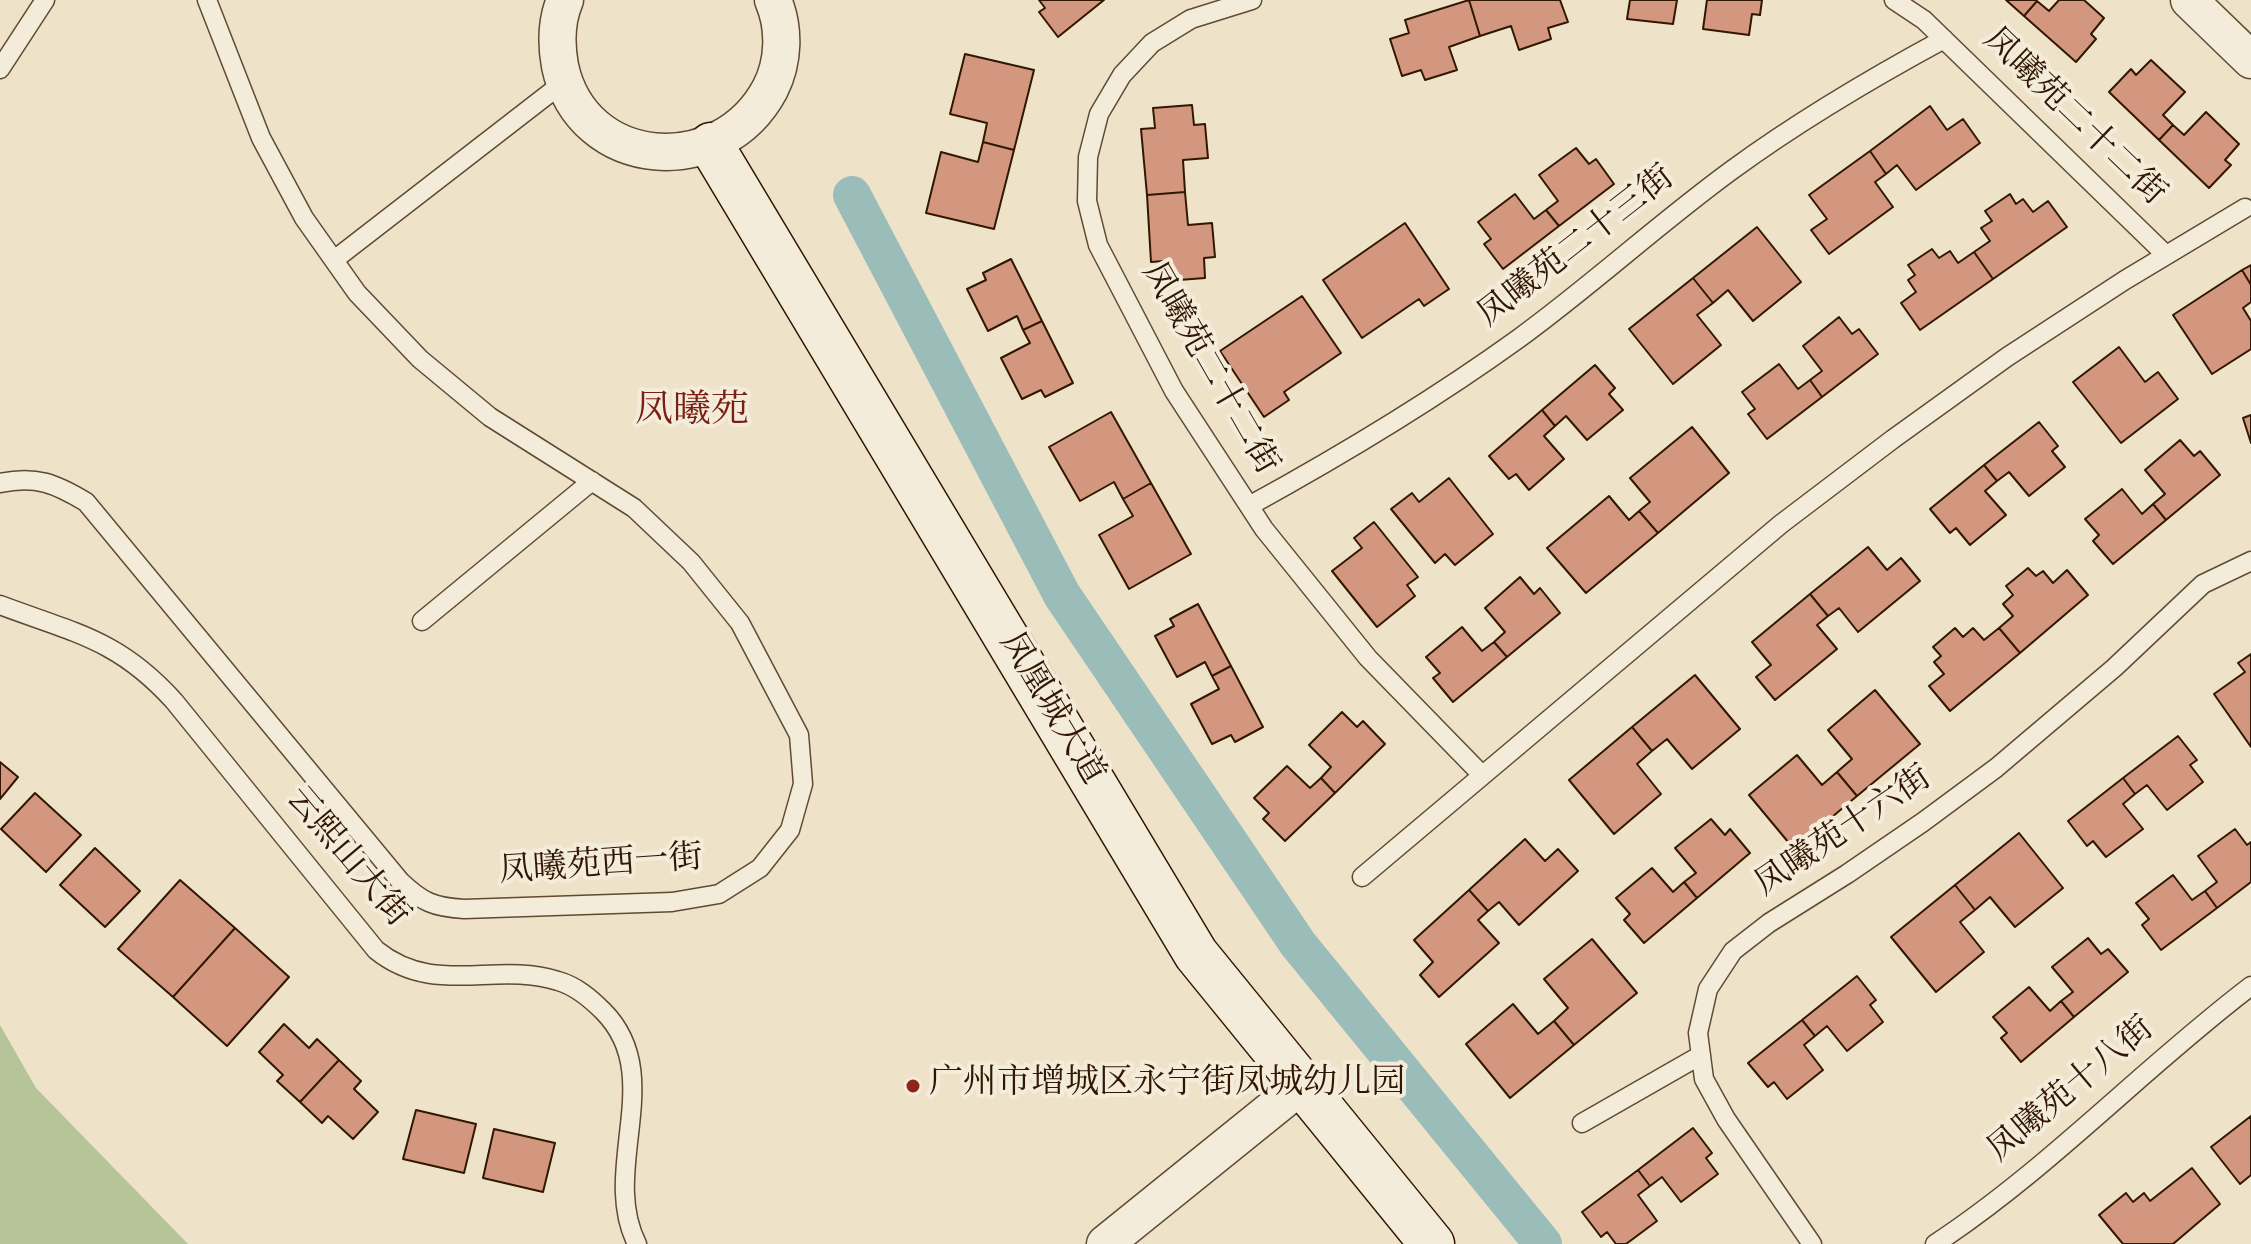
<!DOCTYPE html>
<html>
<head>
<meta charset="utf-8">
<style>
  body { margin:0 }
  canvas { display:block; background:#eee2c8 }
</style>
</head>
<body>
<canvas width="2251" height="1244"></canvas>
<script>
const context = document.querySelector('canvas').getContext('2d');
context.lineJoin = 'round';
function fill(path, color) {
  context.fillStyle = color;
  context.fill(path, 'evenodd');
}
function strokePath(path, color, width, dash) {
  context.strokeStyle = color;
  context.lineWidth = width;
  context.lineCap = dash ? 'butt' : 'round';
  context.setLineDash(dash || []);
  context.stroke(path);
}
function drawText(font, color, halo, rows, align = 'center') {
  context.font = font + ' "Sorts Mill Goudy","Noto Serif SC",serif';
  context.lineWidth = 8;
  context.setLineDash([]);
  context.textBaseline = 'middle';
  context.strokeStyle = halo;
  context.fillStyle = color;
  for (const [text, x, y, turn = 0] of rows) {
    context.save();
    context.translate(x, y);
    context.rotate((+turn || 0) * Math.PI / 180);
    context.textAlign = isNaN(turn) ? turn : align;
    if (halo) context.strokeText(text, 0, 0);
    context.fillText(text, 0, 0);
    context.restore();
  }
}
fill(new Path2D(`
  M0,1025l36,63 152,156h-188z`), '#b5c499');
strokePath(new Path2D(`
  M852,195l210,400 236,349 245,300`), '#9abdba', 38);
const building = new Path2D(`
  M1039,0h65l-46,37 -19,-25 6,-4z
  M1469,0h91l8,22 -20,6 3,11 -32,11 -8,-24 -31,10z
  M1469,0l11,36 -31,11 8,23 -32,10 -4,-10 -19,6 -12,-37 19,-6 -4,-13z
  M1630,0h47l-4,24 -46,-5z
  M1707,0h55l-2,15 -8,-1 -3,21 -46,-6z
  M2006,0h30l1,1 -13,15z
  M2059,0h25l20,18 -13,16 5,5 -20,23 -52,-46 13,-15 12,10z
  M965,54l69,16 -20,80 -31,-8 4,-19 -37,-9z
  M2151,60l34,32 -22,23 10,10 -14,15 -50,-48 22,-23 5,6z
  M1192,105l2,20 11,-1 3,34 -25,2 2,32 -38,3 -6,-66 14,-1 -2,-20z
  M1930,106l17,24 16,-11 17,24 -64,47 -19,-25 -11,9 -16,-23z
  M2206,112l33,32 -14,16 6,5 -22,23 -50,-48 14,-15 11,10z
  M983,142l31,8 -20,79 -68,-16 15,-61 37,10z
  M1576,148l13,16 7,-5 18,25 -55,42 -13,-16 12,-9 -19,-26z
  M1870,151l16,23 -11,8 18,25 -64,47 -18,-24 16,-11 -18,-24z
  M1185,192l3,33 24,-2 3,34 -11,1 1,20 -39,3 -2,-20 -13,1 -4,-67z
  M1515,194l19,25 12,-9 13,16 -56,43 -19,-25 7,-5 -13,-17z
  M2010,194l6,10 7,-5 10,13 15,-11 19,26 -74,52 -19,-27 16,-11 -9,-13 11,-7 -7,-10z
  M1405,223l44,66 -25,17 -5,-7 -57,39 -39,-58z
  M1757,227l44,55 -48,39 -25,-31 -15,13 -20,-25z
  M1932,249l7,9 11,-7 8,12 16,-11 19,27 -73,51 -19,-27 15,-11 -8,-12 7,-5 -7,-10z
  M1011,259l31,62 -19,9 -6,-14 -29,15 -21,-42 19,-9 -3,-7z
  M2251,265v20l-9,-15z
  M2242,270l9,15v17l-8,6 8,13v28l-39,25 -39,-59z
  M1693,278l20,25 -16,12 24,30 -48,39 -44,-55z
  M1302,296l39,57 -57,39 5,8 -25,17 -44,-66z
  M1839,317l13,17 7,-5 19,25 -56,43 -12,-17 12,-9 -19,-25z
  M1042,321l31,62 -28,14 -4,-7 -19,9 -21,-41 29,-15 -7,-13z
  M2119,347l26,35 13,-10 20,27 -57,44 -48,-61z
  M1779,364l19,25 12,-9 12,17 -55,42 -19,-25 7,-5 -13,-17z
  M1595,365l20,23 -6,6 14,16 -36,30 -21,-24 -11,10 -13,-16z
  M1542,410l13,16 -11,10 20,23 -35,31 -13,-16 -7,5 -20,-23z
  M1111,412l40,71 -28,16 -9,-17 -34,19 -31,-54z
  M2251,415v28l-8,-25z
  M2039,422l19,24 -6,5 13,16 -36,29 -20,-24 -12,9 -13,-16z
  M1692,427l37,46 -71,60 -19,-22 11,-9 -20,-24z
  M2180,440l14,16 6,-5 20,24 -54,45 -13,-16 12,-10 -20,-24z
  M1984,465l13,16 -12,10 21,24 -36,30 -14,-17 -6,5 -20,-24z
  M1449,478l44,56 -38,31 -10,-11 -10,9 -44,-54 21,-16 7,9z
  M1151,483l40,71 -62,35 -30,-54 34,-19 -10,-17z
  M2122,489l20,25 11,-10 13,16 -53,44 -20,-23 6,-6 -14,-16z
  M1609,496l20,24 10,-9 19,22 -72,60 -39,-45z
  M1374,522l44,55 -11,8 8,11 -38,31 -45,-56 30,-23 -8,-10z
  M1868,547l19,23 14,-12 19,23 -62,51 -19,-24 -11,8 -18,-22z
  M2028,568l8,8 7,-5 10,12 14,-13 21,25 -68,58 -21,-25 14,-12 -10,-12 10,-9 -7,-9z
  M1520,577l14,17 6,-6 20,25 -53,44 -13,-15 11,-10 -20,-24z
  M1810,594l18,22 -11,9 20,24 -62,51 -19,-23 15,-12 -19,-23z
  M1198,604l33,62 -19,10 -7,-14 -28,15 -22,-41 19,-10 -4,-7z
  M1462,627l20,24 12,-9 13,15 -54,45 -20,-24 7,-5 -14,-16z
  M1955,628l8,9 10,-9 11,12 15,-12 21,25 -70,58 -21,-25 15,-12 -10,-12 7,-6 -8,-9z
  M2251,654v93l-37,-53 31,-22 -7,-9z
  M1231,666l32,61 -28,15 -4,-7 -19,9 -21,-40 28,-15 -7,-13z
  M1695,675l45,54 -48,40 -25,-30 -15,12 -20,-24z
  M1875,690l45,54 -63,52 -20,-24 15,-13 -24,-29z
  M1342,712l15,15 6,-6 22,23 -50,49 -14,-15 10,-11 -22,-22z
  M1632,727l20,24 -15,13 24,30 -47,40 -45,-54z
  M2178,736l19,24 -7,5 13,17 -36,28 -20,-25 -12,9 -12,-16z
  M1797,755l25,30 15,-13 20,24 -63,53 -45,-54z
  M0,762l18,15 -18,22z
  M1287,766l23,22 11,-10 14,15 -50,48 -22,-22 6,-6 -15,-15z
  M2123,778l12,16 -12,10 20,25 -37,28 -13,-16 -6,5 -19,-25z
  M35,793l46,42 -35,37 -45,-43z
  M1711,819l14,16 5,-6 20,24 -53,45 -13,-16 12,-9 -21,-25z
  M2235,829l12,16 4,-3v40l-34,26 -12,-17 12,-9 -19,-26z
  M2019,833l44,55 -48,39 -25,-30 -15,13 -20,-25z
  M1525,839l20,22 13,-12 20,22 -59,54 -20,-23 -11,9 -19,-21z
  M95,848l45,43 -35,36 -45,-42z
  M1652,868l21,24 11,-10 13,16 -53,45 -20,-23 6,-6 -14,-16z
  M2173,875l19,25 13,-9 12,17 -56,42 -19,-25 7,-6 -13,-16z
  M180,880l55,48 -62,69 -55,-48z
  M1955,885l20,25 -15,12 24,30 -48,40 -45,-55z
  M1469,890l19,21 -10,9 21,23 -60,54 -19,-22 13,-13 -19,-22z
  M235,928l54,49 -62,69 -54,-49z
  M2088,938l13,16 7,-5 20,23 -54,45 -13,-16 12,-9 -21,-25z
  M1592,939l45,54 -63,52 -20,-24 14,-13 -24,-29z
  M1857,976l19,24 -6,5 13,17 -36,29 -20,-25 -12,10 -13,-16z
  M2029,987l21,24 11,-10 13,16 -53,45 -20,-24 6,-5 -14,-16z
  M1513,1004l25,30 16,-13 20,24 -64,53 -44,-54z
  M1802,1020l13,16 -11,9 19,25 -36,29 -13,-17 -6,5 -20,-24z
  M284,1024l25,24 8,-9 22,21 -39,42 -23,-21 6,-6 -24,-23z
  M339,1060l22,21 -7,8 24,23 -25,27 -25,-23 -6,7 -22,-21z
  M416,1110l60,14 -12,49 -61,-14z
  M2251,1116v59l-11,9 -29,-37z
  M1693,1128l19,25 -6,5 12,16 -37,28 -19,-25 -12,9 -12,-16z
  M494,1129l61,14 -12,49 -60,-14z
  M2192,1168l28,36 -47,40h-50l-24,-29 27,-22 7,9 11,-9 6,8z
  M1638,1170l12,16 -12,9 19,26 -31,23h-10l-9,-12 -6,5 -19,-25z`);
fill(building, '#d2977e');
strokePath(building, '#321700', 2);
const service = new Path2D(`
  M1252,0l-61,19 -39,24 -30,32 -23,39 -11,43 -1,44 11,44 76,146 90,138 104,129 114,117
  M1894,0l30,20 242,235
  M0,69l45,-69
  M334,260l230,-178
  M0,483c36,-8 56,1 86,19l314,379c22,21 33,26 64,28l208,-7 47,-8 41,-26 30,-38 13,-46 -4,-49 -59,-112 -49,-61 -57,-54 -144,-91 -70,-58 -63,-66 -53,-75 -43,-80 -54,-138
  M1249,506c93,-51 183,-105 269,-167 73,-53 140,-115 214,-169 67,-49 138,-91 212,-131
  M0,605c74,28 118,34 174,96l202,249c58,47 118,11 182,31 18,5 32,17 45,30 65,65 -4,158 34,233
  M422,621l170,-140
  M1362,877l419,-353 112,-85 114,-82 118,-77 120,-72
  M1582,1123l119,-68
  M1812,1244l-86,-125 -22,-40 -6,-46 10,-44 25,-38 36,-28 78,-49 76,-52 73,-54 118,-100 89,-84 48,-23
  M1935,1244c114,-75 208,-176 316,-258`);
const minor = new Path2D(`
  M565,0c-9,21 -9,44 -5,66 22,105 161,115 210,23 14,-27 15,-61 3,-89
  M2189,0l62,60
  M1105,1244l197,-159`);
const secondary = new Path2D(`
  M711,145l485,809 236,290`);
strokePath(service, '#614a32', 21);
strokePath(minor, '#614a32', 39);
strokePath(secondary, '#321700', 47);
strokePath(service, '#f4ecdb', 18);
strokePath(minor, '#f4ecdb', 36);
strokePath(secondary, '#f4ecdb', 44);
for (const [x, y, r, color] of [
  [913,1086,8,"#8f2418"]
]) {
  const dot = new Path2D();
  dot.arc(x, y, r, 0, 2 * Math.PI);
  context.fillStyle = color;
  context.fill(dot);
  strokePath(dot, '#f4ecdb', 3);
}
drawText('34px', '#321700', '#f4ecdb', [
  ["凤曦苑二十二街",2072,119,44],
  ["凤曦苑二十三街",1578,249,-38],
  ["凤曦苑二十二街",1207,370,60],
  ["凤凰城大道",1049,710,59],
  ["凤曦苑十六街",1845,834,-34],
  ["云熙山大街",345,859,50],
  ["凤曦苑西一街",601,868,-4],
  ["凤曦苑十八街",2073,1092,-40]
]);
drawText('34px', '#321700', '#f4ecdb', [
  ["广州市增城区永宁街凤城幼儿园",929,1086]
], 'left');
drawText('38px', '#7a1f14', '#f4ecdb', [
  ["凤曦苑",692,415]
]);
</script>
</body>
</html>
